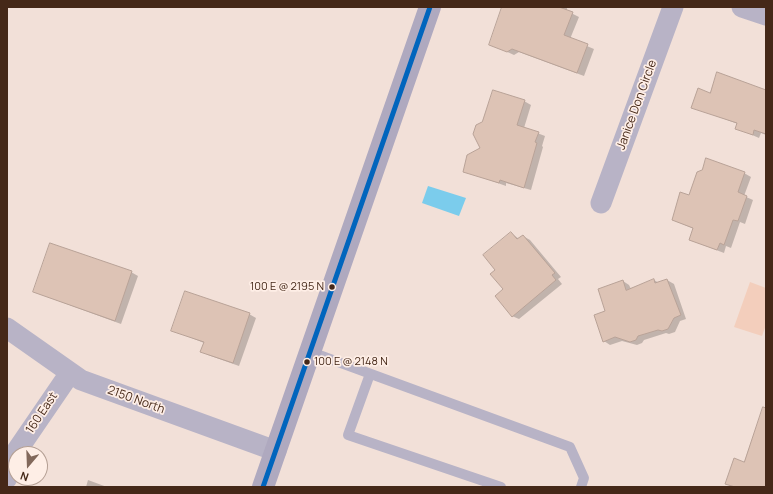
<!DOCTYPE html>
<html>
<head>
<meta charset="utf-8">
<style>
  body { margin:0 }
  #map { position:relative; width:773px; height:494px; overflow:hidden; background:#f2e0d8; font-family:Manrope,sans-serif }
  canvas { display:block }
  .frame { position:absolute; inset:0; border:8px solid #452818; pointer-events:none }
  .north { position:absolute; left:8px; top:446px; width:40px; height:40px; box-sizing:border-box; background:#feeee6; border:1px solid #b49f94; border-radius:50%; rotate:199deg; font-size:11px; font-weight:700; line-height:16px; text-align:center; color:#452818 }
  .north::after { content:''; display:block; margin:auto; width:14px; height:18px; background:#82685b; clip-path:polygon(50% 0,100% 100%,50% 72%,0 100%) }
</style>
</head>
<body>
<div id="map">
<canvas width="773" height="494"></canvas>
<div class="frame"></div>
<div class="north">N</div>
</div>
<script>
const context = document.querySelector('canvas').getContext('2d');
context.lineJoin = 'round';
function fill(path, color) {
  context.fillStyle = color;
  context.fill(path, 'evenodd');
}
function strokePath(path, color, width, dash) {
  context.strokeStyle = color;
  context.lineWidth = width;
  context.lineCap = dash ? 'butt' : 'round';
  context.setLineDash(dash || []);
  context.stroke(path);
}
function drawText(font, color, halo, rows, align = 'center') {
  context.font = font + ' Manrope,sans-serif';
  context.lineWidth = 3.5;
  context.setLineDash([]);
  context.textBaseline = 'middle';
  context.strokeStyle = halo;
  context.fillStyle = color;
  for (const [text, x, y, turn = 0] of rows) {
    context.save();
    context.translate(x, y);
    context.rotate((+turn || 0) * Math.PI / 180);
    context.textAlign = isNaN(turn) ? turn : align;
    if (halo) context.strokeText(text, 0, 0);
    context.fillText(text, 0, 0);
    context.restore();
  }
}
fill(new Path2D(`
  M750,282l16,6v37l-4,11 -28,-9z`), '#f3cebc');
fill(new Path2D(`
  M428,186l38,12 -7,18 -37,-13z`), '#7bccec');
fill(new Path2D(`
  M503,7h64v4l12,6 -9,22 24,10 -10,27 -65,-24 -5,3 -24,-11z
  M766,91v44l-5,-2 -2,5 -23,-10 2,-4 -46,-17 19,-13z
  M524,101l7,4 -7,23 21,8 -3,10 1,1 -12,43 -25,-7v3l-42,-15 17,-22z
  M744,173l7,4 -7,19 9,4 -8,24 -5,-2 -9,26 -5,-2 -2,7 -34,-13 4,-11 -21,-9 17,-24z
  M511,233l8,6 4,-3 7,4 31,37 -3,2 4,5 -43,35 -7,-3 -16,-46z
  M131,272l7,4 -17,48 -87,-32z
  M654,280l5,3 8,-3 7,4 12,35 -6,2 -5,11 -6,2 -3,-1 -22,7 -2,3 -5,2 -15,-4 -12,4 -6,-4 3,-29 16,-31 6,4 2,4z
  M249,314l7,4 -17,48 -31,-11 -7,-4 3,-8 -32,-13z
  M88,480l19,7h-21z`), '#0003');
const building = new Path2D(`
  M502,7h57l14,5 -9,23 24,9 -11,29 -65,-24 -5,3 -18,-7z
  M717,72l49,18v44l-12,-4 -1,5 -18,-6 2,-6 -46,-15 7,-20 12,5z
  M493,90l32,10 -8,25 22,7 -4,10 2,1 -13,45 -24,-8 -1,3 -36,-11 4,-17 13,-7 -7,-14 3,-9 6,-3z
  M706,158l39,14 -7,20 9,4 -9,25 -5,-1 -9,25 -4,-2 -3,7 -28,-10 4,-12 -21,-8 8,-28 9,3 8,-23 5,-2z
  M511,232l6,7 6,-4 32,38 -3,2 4,5 -44,37 -17,-21 8,-7 -13,-15 5,-4 -12,-15z
  M50,243l82,28 -17,50 -82,-29z
  M654,279l1,4 12,-4 14,36 -7,3 -6,11 -6,2 -4,-1 -20,6 -2,4 -6,2 -15,-5 -12,5 -9,-27 11,-4 -7,-22 25,-9 3,10z
  M185,291l65,22 -17,50 -33,-11 4,-10 -33,-11z
  M763,407l3,1v79h-31l-10,-3 9,-26 10,4z`);
fill(building, '#ddc3b5');
strokePath(building, '#b8a297', 1);
strokePath(new Path2D(`
  M311,352l259,95 14,31 -3,9
  M370,374l-22,61 153,52`), '#b8b3c6', 10);
strokePath(new Path2D(`
  M742,7l24,8
  M601,203l72,-196
  M7,328l74,52 195,71
  M7,478l9,-26 54,-79`), '#b8b3c6', 21);
strokePath(new Path2D(`
  M263,487l167,-480`), '#afa9bf', 22);
strokePath(new Path2D(`
  M263,487l167,-480`), '#0065bd', 5);
for (const [x, y, r, color] of [
  [332,287,3.5,"#452818"],
  [307,362,3.5,"#452818"]
]) {
  const dot = new Path2D();
  dot.arc(x, y, r, 0, 2 * Math.PI);
  context.fillStyle = color;
  context.fill(dot);
  strokePath(dot, '#feeee6', 1.5);
}
drawText('11px', '#452818', '#feeee6', [
  ["100 E @ 2195 N",324,287],
  ["100 E @ 2148 N",314,362,"left"]
], 'right');
drawText('12px', '#452818', '#feeee6', [
  ["Janice Don Circle",637,105,-70],
  ["2150 North",136,400,20],
  ["160 East",42,413,-56]
]);
</script>
</body>
</html>
